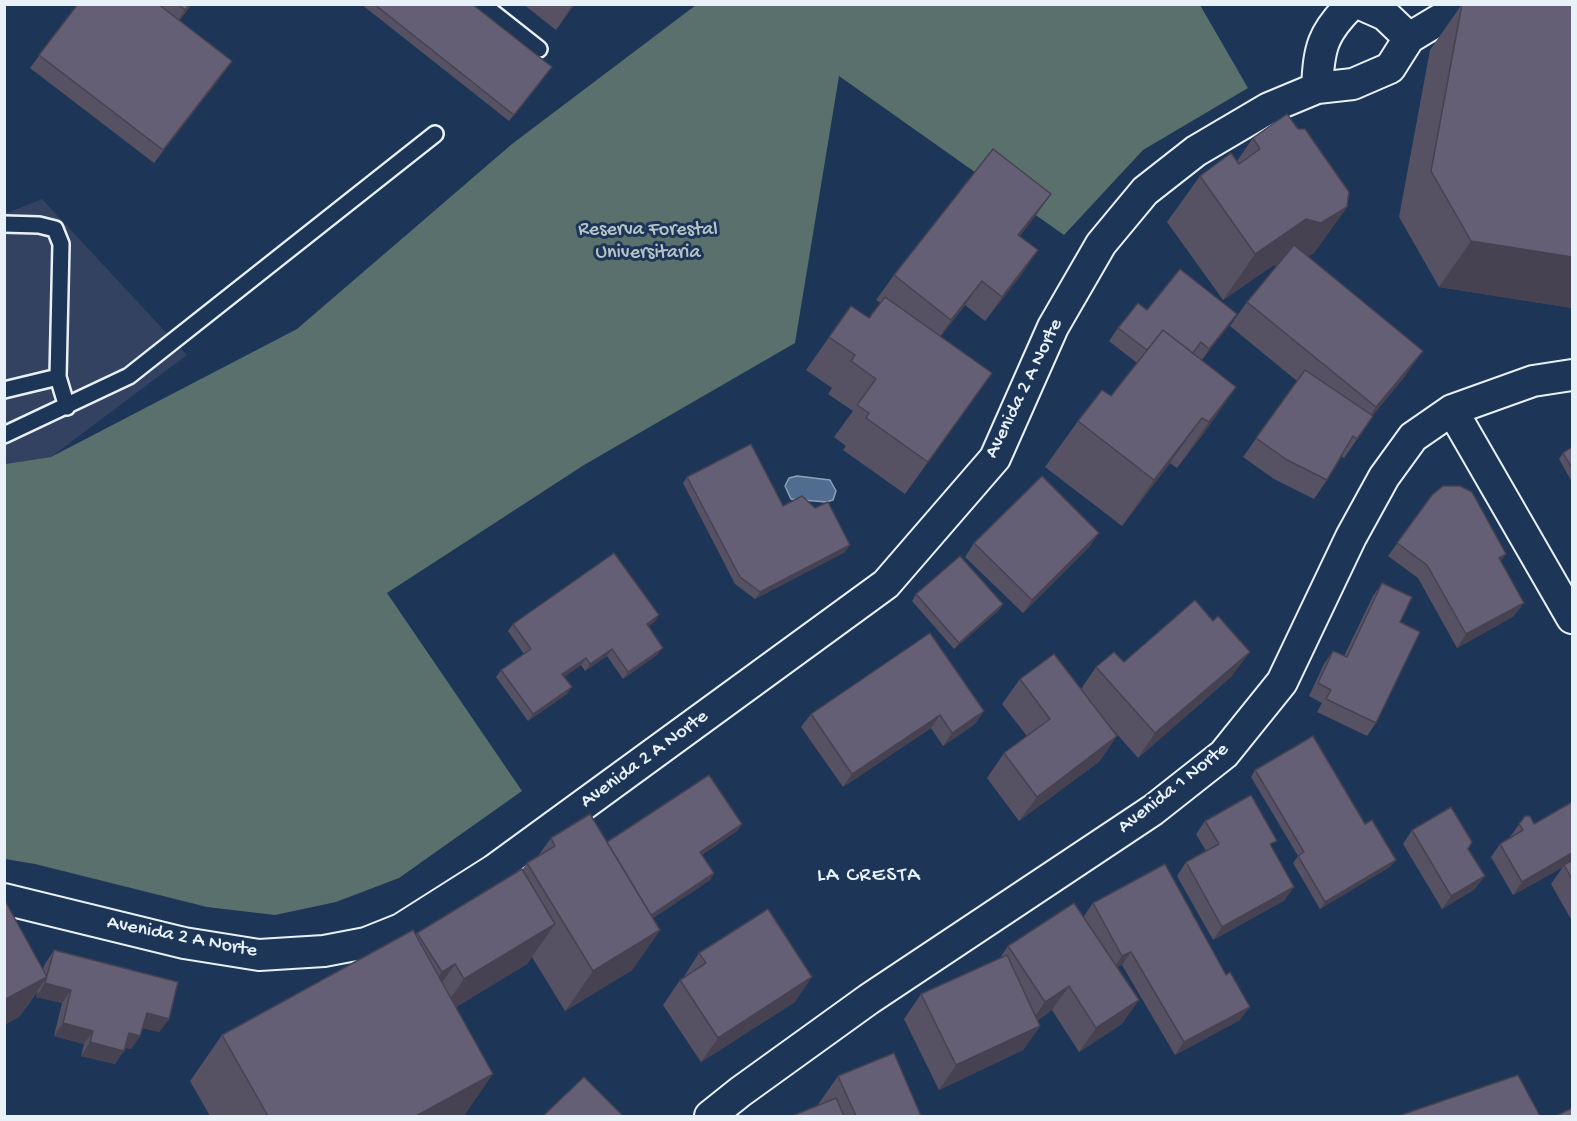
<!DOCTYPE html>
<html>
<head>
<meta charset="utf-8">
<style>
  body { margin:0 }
  #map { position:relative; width:1577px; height:1121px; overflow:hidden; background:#1d3557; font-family:"Gochi Hand",sans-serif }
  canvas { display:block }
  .frame { position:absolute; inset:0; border:6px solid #e8f1f8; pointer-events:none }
</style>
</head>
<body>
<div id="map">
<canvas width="1577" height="1121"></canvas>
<div class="frame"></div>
</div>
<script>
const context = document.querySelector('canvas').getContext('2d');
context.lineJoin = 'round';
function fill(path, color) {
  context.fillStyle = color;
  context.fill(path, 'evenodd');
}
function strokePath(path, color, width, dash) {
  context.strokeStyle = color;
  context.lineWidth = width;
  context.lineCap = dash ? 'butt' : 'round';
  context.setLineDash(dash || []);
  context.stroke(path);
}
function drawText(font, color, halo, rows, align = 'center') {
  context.font = font + ' "Gochi Hand",sans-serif';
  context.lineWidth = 6;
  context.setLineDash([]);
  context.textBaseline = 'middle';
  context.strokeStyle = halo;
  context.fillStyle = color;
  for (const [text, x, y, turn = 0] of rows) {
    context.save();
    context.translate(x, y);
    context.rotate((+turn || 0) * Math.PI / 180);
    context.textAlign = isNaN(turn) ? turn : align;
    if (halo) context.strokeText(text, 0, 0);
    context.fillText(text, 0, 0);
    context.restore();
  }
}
fill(new Path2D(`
  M4,198l3,15 35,-14 145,156 -136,102 -46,7z`), '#324260');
fill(new Path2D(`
  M696,5h504l48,83 -105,62 -79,85 -225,-159 -44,267 -211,122 -197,128 135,198 -123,87 -63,24 -61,13 -68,-8 -172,-43 -30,-5v-395l46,-7 246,-128 215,-185z`), '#59706d');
const water = new Path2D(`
  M797,476l33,4 6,11 -3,9 -7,2 -35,-3 -6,-13 4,-8z`);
fill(water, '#506d8f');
strokePath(water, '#8da2b9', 1.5);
const service = new Path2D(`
  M482,4l57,45
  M4,224l35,1 16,4 6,15 -3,133 9,30
  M4,390l54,-13
  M4,435l125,-59 306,-242`);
const minor = new Path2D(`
  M1360,4l25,11 24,23
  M1317,88c2,-40 5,-55 35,-84
  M1452,410l120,208
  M4,899l180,44 75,12 65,-4 42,-8 35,-14 93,-59 392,-286 109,-126 58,-131 48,-83 44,-53 51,-40 73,-43 48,-20 36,-4 37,-16 19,-30 30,-18 53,-2 80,22
  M710,1116l30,-24 129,-93 284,-189 71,-56 58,-72 69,-145 33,-60 29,-40 39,-27 81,-29 39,-6`);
strokePath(service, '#e8f1f8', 20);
strokePath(minor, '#e8f1f8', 34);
strokePath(service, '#1d3557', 15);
strokePath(minor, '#1d3557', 30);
fill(new Path2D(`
  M78,4h114l-13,17 44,53 -69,89 -124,-95z
  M361,4h111l80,63 -43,54z
  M523,4h52l-19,26z
  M1462,4h110v304l-133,-21 -40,-70 31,-167z
  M1253,138l94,69 -33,46 -6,3 98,119 -34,41h1l-29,42 -3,-2 -14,24 -13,19 -40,-20 -31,-22 54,-76 -67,-55 17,-24 30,-36 -3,-1 -51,35 -56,-78 33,-46 37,-15z
  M1051,194l-31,42 18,14 -17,25 -36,46 -20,-16 -25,32 52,36 -87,121 -62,-44 3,-4 -12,-9 19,-26 -25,-17 4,-6 -26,-18 45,-64 18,12 12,-15 -5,-3 18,-25z
  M1147,310l90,4 -35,46 34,27 -32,46 -27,35 -7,-5 -48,63 -77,-59 33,-46 33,-25 26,-33 -28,-22 9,-13z
  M1572,447v35l-13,-23 4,-6z
  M687,477l96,29 62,46 -90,47 -20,-15 -52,-101z
  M1432,495l69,66 13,55 -57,32 -39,-70 -30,-22z
  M974,543l116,3 -67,67 -58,-56z
  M1382,583l18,39 -24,101 -9,13 -50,-24 5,-9 -13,-7 15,-32 9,-13 11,5 29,-60z
  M916,594l87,10 -5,7 -44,38 -42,-48z
  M659,615l-5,7 -6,4 10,28 -35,25 -16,-23 -22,15 -4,-6 -17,12 3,17 -39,27 -32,-44 5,-7 23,-16 -16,-23 5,-7z
  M1124,662l108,14 -94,82 -36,-41 -2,44 -81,60 -32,-43 17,-25 23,-17 -25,-32 18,-25 61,10 15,-22z
  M984,711l-9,13 -32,22 -12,-18 -88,59 -42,-60 10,-13z
  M1255,770l110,54 26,42 -71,43 -27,-46 5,-7 -47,-79z
  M1572,800v121l-21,-37 12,-17 -50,28 -22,-38 9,-13 10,-6v-1l15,-21 9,8 37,-21v-1z
  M1205,821l67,27 13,52 -72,40 -36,-64 9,-14 20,-11 -10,-17z
  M742,824l-5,7 -35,24 12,18 -4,7 -57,38 7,12 -28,40 -67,41 -33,-54 -5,7 -71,43 8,109h-254l-20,-35 32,-46 194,-101 1,-1 105,-63 5,-7 11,-7 13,-18 56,4z
  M1412,830l56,19 7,40 -33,20 -39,-65z
  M4,899l39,70 2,-5 9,-14 115,69 -10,13 -16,-4 -3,8 -9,13 -6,-1 -10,16 -34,-8 3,-12 -30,-8 8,-33 -26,-6 2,-6 -19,26 -15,8z
  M1093,903l147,117 -65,35 -53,-90 -5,2 5,57 -43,28 -27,-42 -14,10 2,6 -17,24 -84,40 -35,-71 17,-25 79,-36 8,-12 76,-30z
  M699,953l96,49 -94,60 -38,-57 17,-25 3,-2z
  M838,1076l83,40h-129l25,-10z`), '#565264');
fill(new Path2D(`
  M190,4h2l-20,25 13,-19z
  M573,4h2l-19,26z
  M232,61l-9,13 -69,89 9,-13z
  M1051,194l-17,24 -33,41 17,-24z
  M1347,207l-33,46 -26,16 -14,-4 -51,35 32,-46 51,-35z
  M1471,241l101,16v51l-133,-21z
  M1038,250l-17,25 -36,46 17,-24z
  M982,281l-17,24 -31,40 17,-25z
  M1237,314l-9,13 -28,35 9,-13z
  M1423,351l-17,24 -47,57 17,-25z
  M1236,387l-32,46 -27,35 32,-46z
  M1202,418l-32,45 -48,63 32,-46z
  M1099,533l-9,13 -67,67 9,-13z
  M850,545l-5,7 -90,47 5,-7z
  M1506,554l-9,13 2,-9z
  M1524,603l-10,13 -57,32 9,-14z
  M1003,604l-5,7 -44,38 5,-6z
  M659,615l-5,7 -12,9 5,-7z
  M663,648l-5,6 -35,25 5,-7z
  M612,649l-5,7 -22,15 5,-7z
  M1250,652l-18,24 -94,82 17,-25z
  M586,658l-5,7 -23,16 4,-7z
  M572,687l-5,7 -39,27 5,-7z
  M984,711l-9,13 -32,22 9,-13z
  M940,715l-9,13 -88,59 9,-13z
  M1117,736l-17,25 -81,60 18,-24z
  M742,824l-5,7 -41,28 4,-7z
  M1572,853v8l-8,4 -1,2 -50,28 9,-13z
  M1396,860l-5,6 -71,43 5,-7z
  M714,873l-4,7 -68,45 5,-7z
  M1485,876l-10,13 -33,20 9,-13z
  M1294,887l-9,13 -72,40 9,-13z
  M555,924l-28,40 -91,55 28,-40z
  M660,930l-28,40 -67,41 28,-40z
  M1131,952l-9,13 -9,4 9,-13z
  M455,964l-28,41 -13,7 28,-40z
  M47,977l-28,40 -15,8v-25z
  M812,977l-17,25 -94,60 17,-24z
  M45,983l26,7 -9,13 -26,-6z
  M1069,986l-17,24 -24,16 17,-24z
  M1139,1000l-17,24 -43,28 17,-24z
  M1250,1007l-10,13 -65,35 9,-13z
  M147,1013l22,6 -10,13 -22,-5z
  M63,1023l30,8 -9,13 -30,-8z
  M1040,1026l-17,24 -84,40 17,-25z
  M129,1033l11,3 -9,13 -12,-2z
  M90,1042l34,9 -9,13 -34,-8z
  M493,1074l-29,42h-48z`), '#464251');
const building = new Path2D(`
  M78,4h80l74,57 -69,89 -124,-95z
  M178,4h12l-5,6z
  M374,4h98l80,63 -38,48z
  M1462,4h110v253l-101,-16 -40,-70z
  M1287,114l11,15h7l44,63 -2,15 -26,16 -15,-4 -51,35 -55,-78 31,-23 8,11 21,-15 -7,-11z
  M993,149l58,45 -33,41 20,15 -36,47 -20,-16 -31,39 -57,-45z
  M1294,245l129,106 -47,56 -129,-105z
  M1180,269l57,45 -28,35 -8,-7 -8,11 -30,-23 -16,20 -29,-22 20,-25 9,7z
  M885,297l107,76 -64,89 -62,-44 3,-5 -12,-8 19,-26 -25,-18 4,-6 -26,-18 22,-31 18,12z
  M1163,330l73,57 -27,35 -7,-4 -48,62 -76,-59 24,-31 9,6z
  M1305,370l68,46 -16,23 -4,-3 -26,44 -40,-20 -31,-22z
  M751,444l32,62 19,-10 13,12 13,-6 22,43 -90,47 -20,-15 -53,-100z
  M1572,447v21l-9,-15z
  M1042,476l57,57 -67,67 -58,-57z
  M1443,486h17l12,6 34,62 -7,4 25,45 -58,31 -39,-69 -30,-22 35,-48z
  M614,553l45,62 -12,9 16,24 -35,24 -16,-23 -22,15 -4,-6 -24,16 10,13 -39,27 -32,-44 30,-21 -18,-25z
  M960,556l43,48 -44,39 -43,-49z
  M1382,583l30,14 -12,25 20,10 -44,91 -50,-24 5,-9 -13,-7 15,-32 14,6z
  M1195,600l18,21 5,-5 32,36 -95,81 -59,-66 18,-15 10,10z
  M930,633l54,78 -32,22 -12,-18 -88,59 -41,-60z
  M1054,654l63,82 -80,61 -33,-44 46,-34 -30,-40z
  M1313,736l52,88 7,-4 24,40 -71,42 -27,-46 6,-4 -49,-82z
  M709,775l33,49 -42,28 14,21 -63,42 -44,-73z
  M1251,795l26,46 -7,3 24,43 -72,40 -36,-65 33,-18 -14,-23z
  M1572,802v51l-50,29 -22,-38 23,-14 -4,-6 6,-8h5l4,8z
  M1451,807l21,35 -4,7 17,27 -34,20 -39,-66z
  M590,814l70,116 -67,41 -66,-108 28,-17 -4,-8z
  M1572,860v19l-8,-14z
  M1165,864l61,111 4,-3 20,35 -66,35 -53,-90 -9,4 -29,-53z
  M522,869l33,55 -91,55 -9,-15 -13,8 -25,-39z
  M4,899l43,78 -43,23z
  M1074,903l65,97 -43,28 -27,-42 -24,16 -37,-56z
  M768,909l44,68 -94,61 -38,-58 26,-17 -7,-10z
  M413,930l80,144 -77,42h-148l-46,-81z
  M54,950l124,32 -9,37 -22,-6 -7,23 -11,-3 -5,18 -34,-9 3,-11 -30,-8 8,-33 -26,-7z
  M1007,955l33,71 -84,39 -35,-71z
  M894,1053l27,63h-65l-18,-40z
  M1518,1075l22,41h-142z
  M584,1077l39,39h-80z
  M836,1098l8,18h-52z
  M1572,1108v8h-16z`);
fill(building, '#645f74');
strokePath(building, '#464251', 1.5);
drawText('20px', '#b6c4c7', '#1d3557', [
  ["Reserva Forestal",648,231],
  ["Universitaria",648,254]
]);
drawText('20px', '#e8f1f8', '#1d3557', [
  ["Avenida 2 A Norte",1025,389,-64],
  ["Avenida 2 A Norte",645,760,-36],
  ["Avenida 1 Norte",1174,789,-38],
  ["Avenida 2 A Norte",182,938,11]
]);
context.letterSpacing = '1.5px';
drawText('21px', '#e8f1f8', '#1d3557', [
  ["LA CRESTA",869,877]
]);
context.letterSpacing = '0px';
</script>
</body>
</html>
